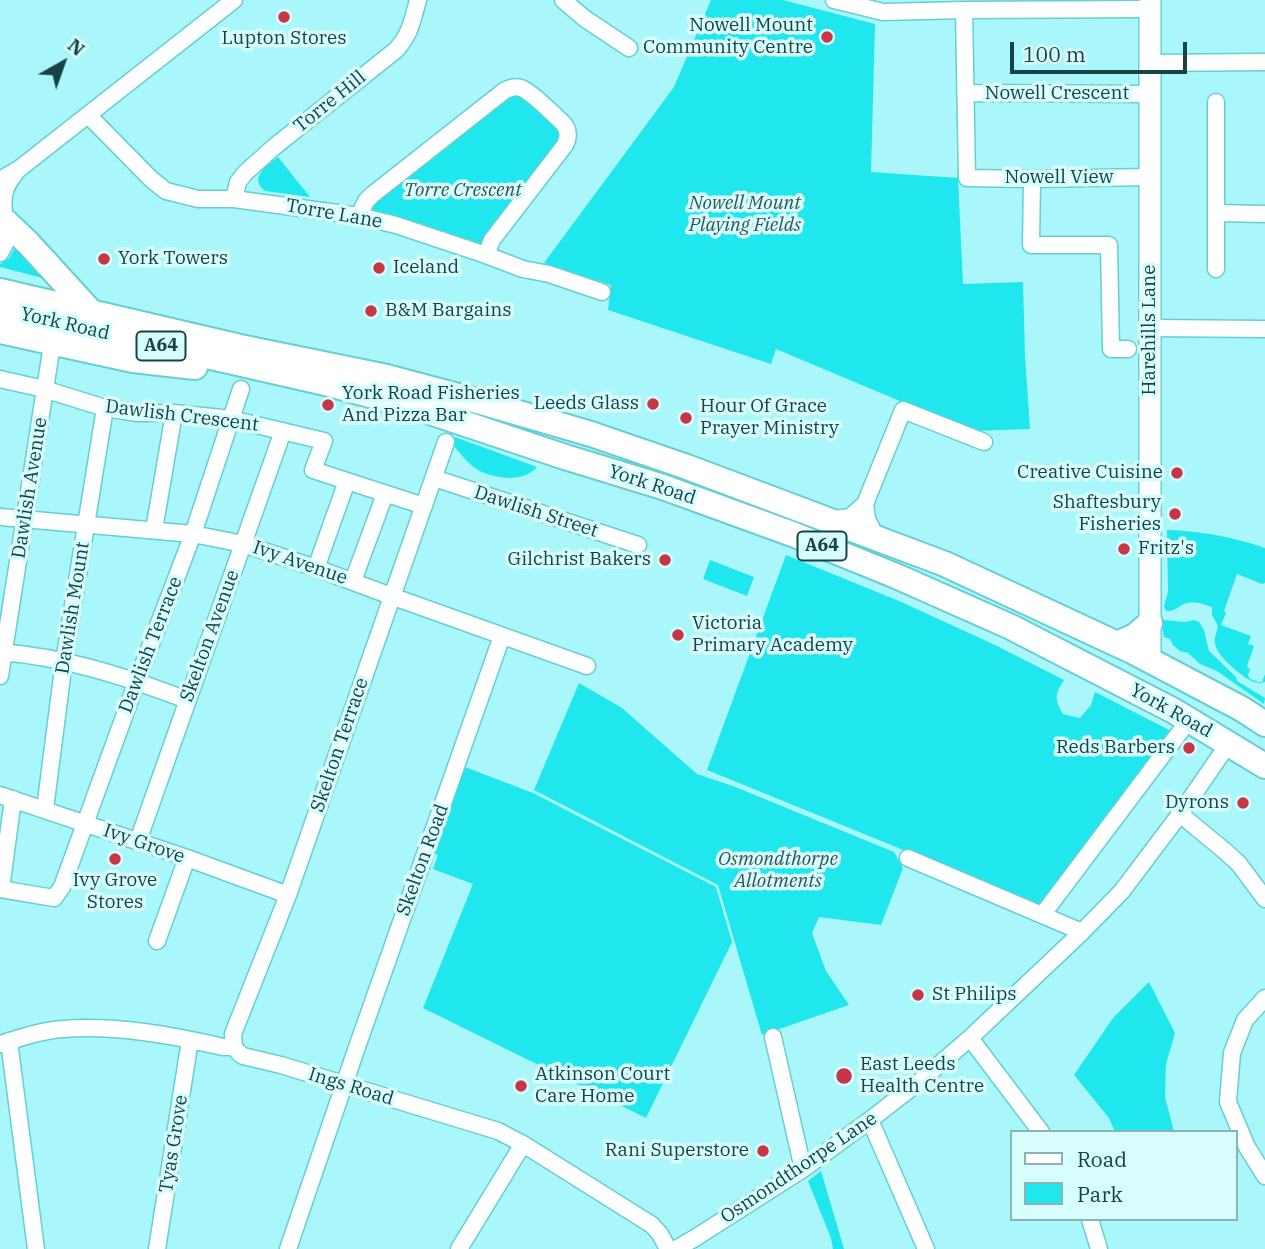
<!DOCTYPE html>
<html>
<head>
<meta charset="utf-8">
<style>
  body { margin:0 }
  #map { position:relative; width:1265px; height:1249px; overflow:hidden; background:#a9f7fa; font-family:"IBM Plex Serif",serif }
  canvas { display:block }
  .legend { position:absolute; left:1010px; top:1130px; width:228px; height:91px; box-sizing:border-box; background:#d7fdfe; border:2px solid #8ab3b4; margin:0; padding:9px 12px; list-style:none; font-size:21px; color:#174345 }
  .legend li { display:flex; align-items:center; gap:14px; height:35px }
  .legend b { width:35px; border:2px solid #8ab3b4 }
  .north { position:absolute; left:28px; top:28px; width:70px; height:70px; -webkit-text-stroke:5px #d7fdfe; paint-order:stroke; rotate:40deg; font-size:19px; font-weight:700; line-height:28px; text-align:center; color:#174345 }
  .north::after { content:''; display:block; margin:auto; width:24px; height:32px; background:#174345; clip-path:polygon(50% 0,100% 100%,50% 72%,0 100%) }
  .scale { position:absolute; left:1010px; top:42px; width:177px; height:32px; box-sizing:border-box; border:4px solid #174345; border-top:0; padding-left:9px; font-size:21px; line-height:24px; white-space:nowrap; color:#174345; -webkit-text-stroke:5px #d7fdfe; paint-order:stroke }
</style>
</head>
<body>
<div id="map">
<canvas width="1265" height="1249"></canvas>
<ul class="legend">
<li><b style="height:9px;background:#fff"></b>Road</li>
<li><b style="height:19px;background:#20e6ed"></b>Park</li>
</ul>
<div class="north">N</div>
<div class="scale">100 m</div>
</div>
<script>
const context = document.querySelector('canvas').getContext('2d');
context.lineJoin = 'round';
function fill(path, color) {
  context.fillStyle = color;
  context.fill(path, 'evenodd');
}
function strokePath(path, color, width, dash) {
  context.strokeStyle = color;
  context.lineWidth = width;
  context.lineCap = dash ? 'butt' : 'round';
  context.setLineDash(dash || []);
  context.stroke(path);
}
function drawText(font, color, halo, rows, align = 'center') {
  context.font = font + ' "IBM Plex Serif",serif';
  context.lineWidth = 7;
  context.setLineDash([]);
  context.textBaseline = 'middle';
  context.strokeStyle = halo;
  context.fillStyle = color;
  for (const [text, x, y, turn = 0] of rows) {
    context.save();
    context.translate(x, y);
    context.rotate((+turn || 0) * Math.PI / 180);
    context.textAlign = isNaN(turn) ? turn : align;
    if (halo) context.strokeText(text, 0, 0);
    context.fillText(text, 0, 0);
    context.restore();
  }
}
fill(new Path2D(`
  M711,0h72l92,24 -4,148 87,6 5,106 60,-2 2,74 5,73 -55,2 -68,-27 -131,-55 -5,15 -163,-54 3,-25 -67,-22 130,-176z
  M514,87l54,44 -82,124 -124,-47z
  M278,157l32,40 -45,-6c-17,-14 2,-25 13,-34z
  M17,245l20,24v5l21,8 -58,-15v-3l9,-6z
  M455,437l82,30c-14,16 -42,12 -59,3 -9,-5 -18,-17 -25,-25z
  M1167,530c34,1 66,7 98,18v35l-3,1 -25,-10 -13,37 2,2 -5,12 30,11 -3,8 6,2 -7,20 3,4 -2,5 2,4 9,3h3l3,-8v8c-5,1 -6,1 -11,0 -11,-4 -39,-27 -39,-39 -1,-5 2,-12 3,-17l-6,-11v-8c-9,-3 -20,-8 -30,-2 -7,4 -8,6 -16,6l-2,-5 4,-14z
  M786,555l113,46 94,43 71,36c-9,14 -10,19 -1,34l17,4 11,-13 4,-13 78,40 -132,174 -334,-136z
  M710,560l44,17 -7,19 -44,-17z
  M1163,620l22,2 9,-2 5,2 5,8 5,21 27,26 1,4 28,17 -1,6 -47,-33 -17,-7 -12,-11 -8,-2 -7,-6 -3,-6 -6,-2 -1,-4z
  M579,683l43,25 75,66 36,12 161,66 9,16 -22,57 -62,-8 -7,16 14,38 23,34 -87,30 -44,-150 -184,-95z
  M465,767l68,26 183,94 16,55 -86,176 -223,-110 50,-124 -40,-15 5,-14 -5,-2z
  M1149,982l26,51 -9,31 -1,33 9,35h-59l-6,-14 -35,-43 39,-57z
  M821,1171l23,78h-11l-2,-11 -23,-57z`), '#20e6ed');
const minor = new Path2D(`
  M563,0l21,18 45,30
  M834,0l49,12 81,-2 186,-1
  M964,10l3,168 65,1 118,-2
  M1150,63l115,-1
  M965,93l185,1
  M1216,102v167
  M88,115l63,64 15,12 32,8h36l125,17 37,9 90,30 37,14 26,5 53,18
  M1032,179l-1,66h78l2,104h17
  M0,180l19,-11 215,-169
  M234,199l4,-17 7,-9 29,-26 122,-97c15,-17 16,-29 22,-50
  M1216,213l49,1
  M359,216l7,-15 6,-6 132,-104c6,-3 11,-5 17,-3 11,4 32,26 42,35 6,7 6,14 2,22l-73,95 -6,15
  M0,253c15,-21 0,-35 4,-57 1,-10 7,-17 13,-25
  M1150,328l115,1
  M0,379l44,10 61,19 33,5h36l57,6 93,22 -11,29 111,36
  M434,478l204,67
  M865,504l38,-94 81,32
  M0,517l193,17 50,10 73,24 75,28 196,70
  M833,519l17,-2 15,-13 2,15 9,18
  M154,530l20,-117
  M316,568l31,-87
  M353,581l32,-87
  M0,652c66,5 126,25 187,48
  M0,676l51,-325 -4,-10
  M0,795l187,63 101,37
  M45,809l19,-148 41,-253
  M1180,814l46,38 13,12 26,35
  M138,841l145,-410
  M908,858l174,74
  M0,889l54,9 8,-11 75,-206 56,-147 48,-145
  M1,889l12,-90
  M1043,914l146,-194
  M157,941l30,-83
  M1265,998l-20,22 -13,33 -4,49 19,45 18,29
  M773,1037l30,132
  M970,1038l71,94
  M9,1041l27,208
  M0,1044c20,-6 42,-14 63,-15 54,-4 108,6 160,18h11l5,6 4,3 38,9 217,66 25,13 129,81 8,9 8,15
  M234,1047l-1,-13 55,-139 158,-453
  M870,1120l56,129
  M1090,1219l9,30
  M157,1249l33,-209
  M288,1249l69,-202 145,-411
  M459,1249l64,-105
  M676,1249l19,-11 108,-69 67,-49 49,-38 51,-44 112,-106 40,-41 58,-77 49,-71`);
const major = new Path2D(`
  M1150,659v-659`);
const highway = new Path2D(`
  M6,222l22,21 64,70
  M0,291l240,56 147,30 94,25 110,32 96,33 258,97 187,87 110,58 23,15
  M0,309l321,73 97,26 147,49 98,30 132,48 101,41 115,51 163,84 91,55
  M0,331l133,29 62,7
  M1117,644l18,-8 15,-13`);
strokePath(minor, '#67ced3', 19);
strokePath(major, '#67ced3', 24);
strokePath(highway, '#67ced3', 28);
strokePath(minor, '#fff', 16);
strokePath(major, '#fff', 21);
strokePath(highway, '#fff', 24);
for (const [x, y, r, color] of [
  [284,17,7,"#c63646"],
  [827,37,7,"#c63646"],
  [104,259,7,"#c63646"],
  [379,268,7,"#c63646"],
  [371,311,7,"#c63646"],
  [653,404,7,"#c63646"],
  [328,405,7,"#c63646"],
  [686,418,7,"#c63646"],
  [1177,473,7,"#c63646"],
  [1175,514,7,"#c63646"],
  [1124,549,7,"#c63646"],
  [665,560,7,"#c63646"],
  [678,635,7,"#c63646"],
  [1189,748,7,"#c63646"],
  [1243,803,7,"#c63646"],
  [115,859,7,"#c63646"],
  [918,995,7,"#c63646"],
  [844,1076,9,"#c63646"],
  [521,1086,7,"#c63646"],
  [763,1151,7,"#c63646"]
]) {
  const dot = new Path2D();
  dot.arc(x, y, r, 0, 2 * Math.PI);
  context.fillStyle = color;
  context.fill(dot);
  strokePath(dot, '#d7fdfe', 2.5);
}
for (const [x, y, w] of [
  [161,346,49],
  [822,546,49]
]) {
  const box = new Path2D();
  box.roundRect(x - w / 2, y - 14.5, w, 29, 5);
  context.fillStyle = '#d7fdfe';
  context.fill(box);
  strokePath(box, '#174345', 2);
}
drawText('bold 18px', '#174345', null, [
  ["A64",161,346],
  ["A64",822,546]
]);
drawText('19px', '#174345', '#d7fdfe', [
  ["Nowell Mount",813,26,"right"],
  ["Community Centre",813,48,"right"],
  ["Lupton Stores",284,39,"center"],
  ["York Towers",118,259],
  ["Iceland",393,268],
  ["B&M Bargains",385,311],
  ["York Road Fisheries",342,394],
  ["And Pizza Bar",342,416],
  ["Leeds Glass",639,404,"right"],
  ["Hour Of Grace",700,407],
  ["Prayer Ministry",700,429],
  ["Creative Cuisine",1163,473,"right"],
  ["Shaftesbury",1161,503,"right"],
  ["Fisheries",1161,525,"right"],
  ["Fritz's",1138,549],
  ["Gilchrist Bakers",651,560,"right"],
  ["Victoria",692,624],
  ["Primary Academy",692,646],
  ["Reds Barbers",1175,748,"right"],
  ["Dyrons",1229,803,"right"],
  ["Ivy Grove",115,881,"center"],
  ["Stores",115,903,"center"],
  ["St Philips",932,995],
  ["East Leeds",860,1065],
  ["Health Centre",860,1087],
  ["Atkinson Court",535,1075],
  ["Care Home",535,1097],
  ["Rani Superstore",749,1151,"right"]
], 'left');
drawText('19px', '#174345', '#d7fdfe', [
  ["Nowell Crescent",1057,94],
  ["Torre Hill",330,102,-39],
  ["Nowell View",1059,178],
  ["Torre Lane",334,214,10],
  ["York Road",65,324,13],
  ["Harehills Lane",1150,330,-90],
  ["Dawlish Crescent",182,416,7],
  ["York Road",652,485,18],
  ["Dawlish Avenue",30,488,-81],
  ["Dawlish Street",536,512,18],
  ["Ivy Avenue",300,563,19],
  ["Dawlish Mount",73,608,-81],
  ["Skelton Avenue",210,636,-70],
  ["Dawlish Terrace",151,645,-69],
  ["York Road",1171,711,29],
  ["Skelton Terrace",340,745,-71],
  ["Ivy Grove",144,844,19],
  ["Skelton Road",423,860,-70],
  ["Ings Road",351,1087,17],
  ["Tyas Grove",174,1144,-81],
  ["Osmondthorpe Lane",799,1168,-34]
]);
drawText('italic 19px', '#335354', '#d7fdfe', [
  ["Torre Crescent",463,191],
  ["Nowell Mount",745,204],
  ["Playing Fields",745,226],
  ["Osmondthorpe",778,860],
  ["Allotments",778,882]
]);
</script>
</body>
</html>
